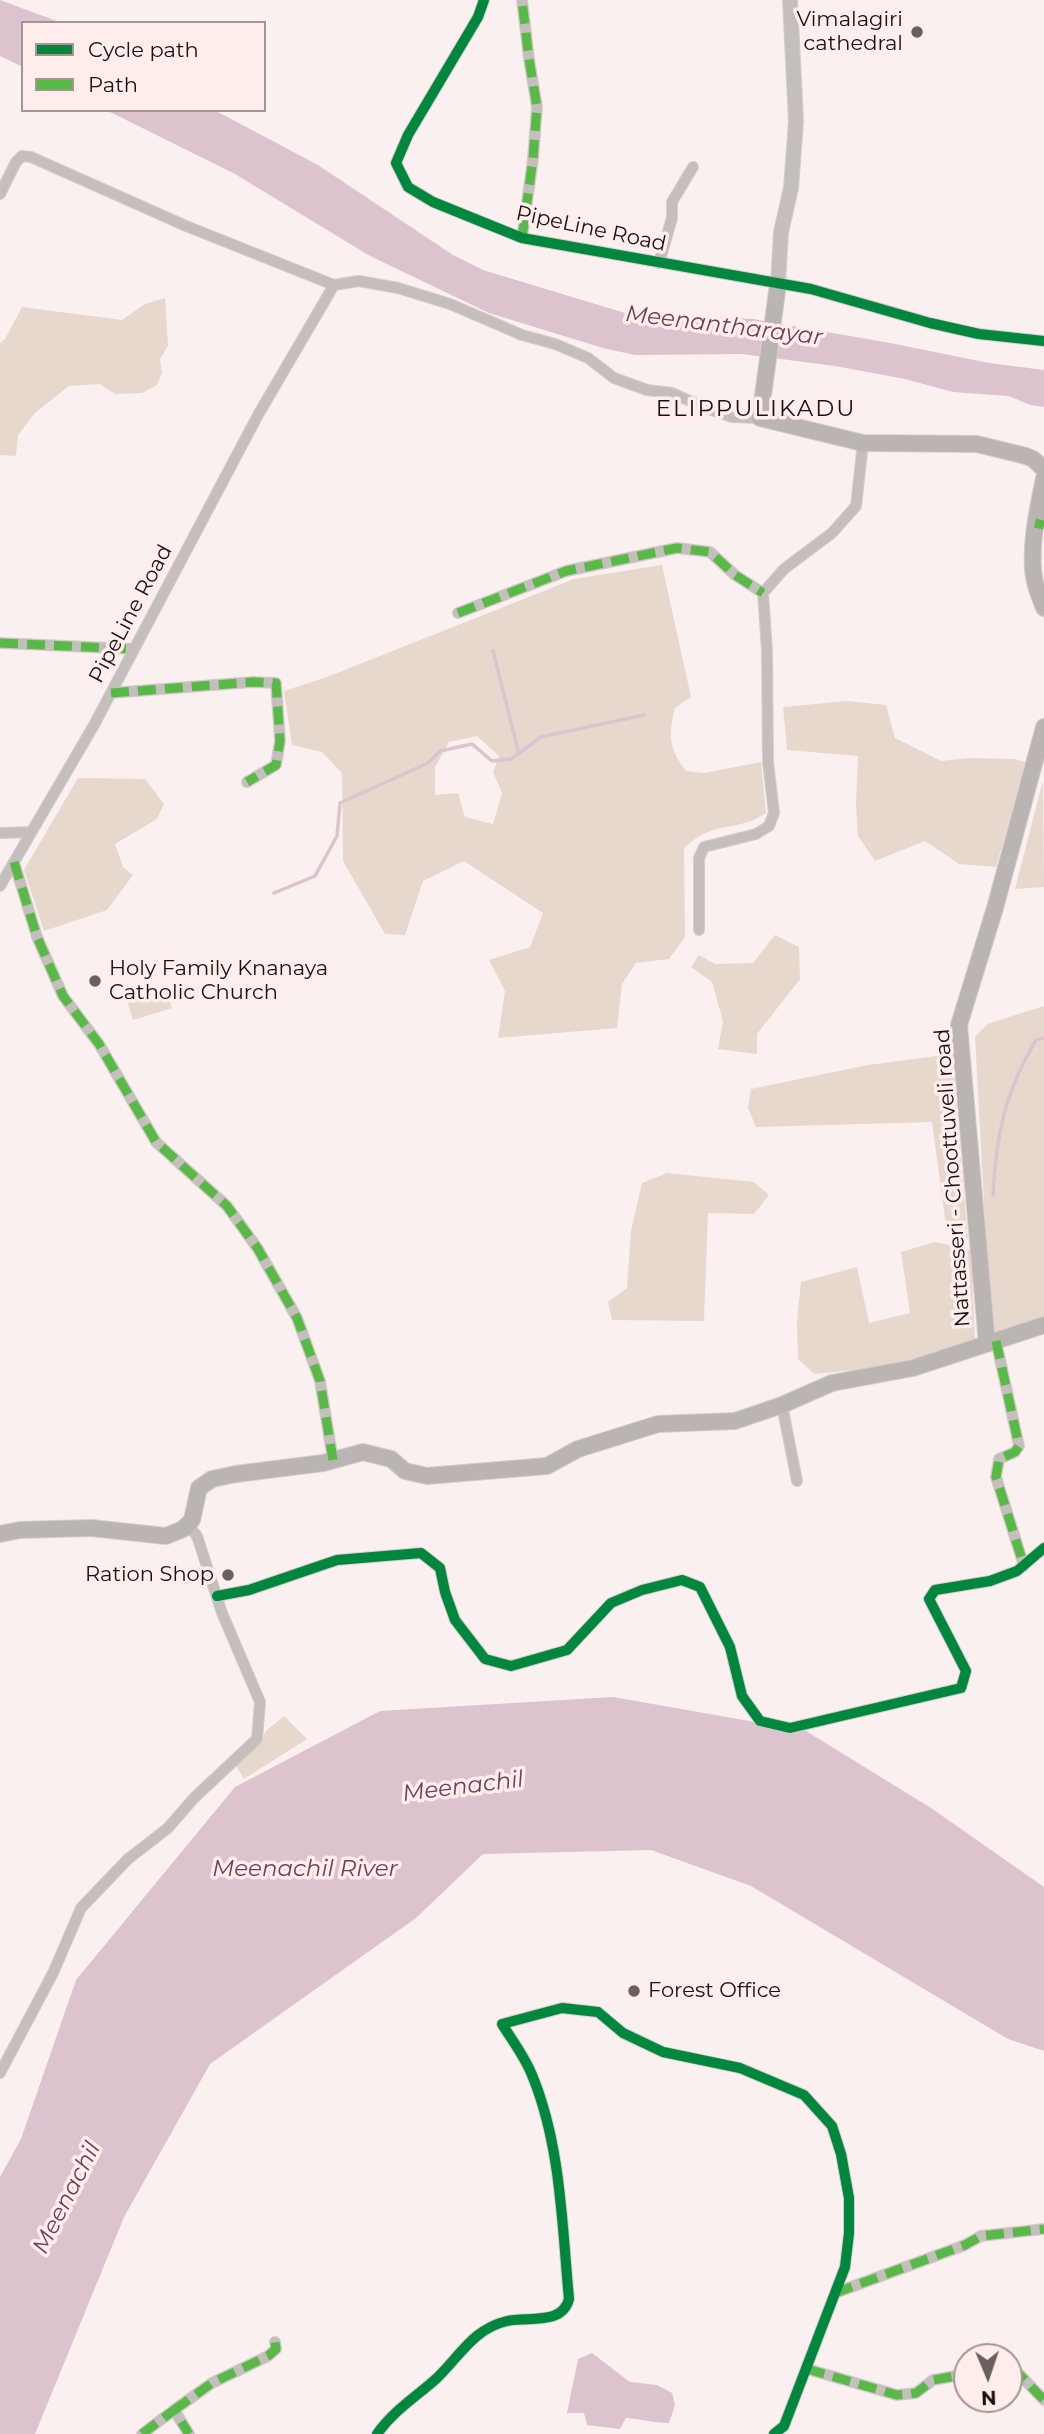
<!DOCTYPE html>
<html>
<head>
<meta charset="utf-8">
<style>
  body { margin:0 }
  #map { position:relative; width:1044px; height:2434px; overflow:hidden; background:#faf0ef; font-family:Montserrat,sans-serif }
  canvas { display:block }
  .legend { position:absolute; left:21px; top:21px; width:245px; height:91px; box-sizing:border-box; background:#feedeb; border:2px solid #a29594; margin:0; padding:9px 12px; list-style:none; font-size:21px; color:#181212 }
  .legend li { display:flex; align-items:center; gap:14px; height:35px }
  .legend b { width:35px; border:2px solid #a29594 }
  .north { position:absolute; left:953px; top:2343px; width:70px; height:70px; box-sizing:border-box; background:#feedeb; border:2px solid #a29594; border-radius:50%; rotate:178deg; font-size:19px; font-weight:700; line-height:28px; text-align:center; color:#181212 }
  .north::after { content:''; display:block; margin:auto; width:24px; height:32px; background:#67605f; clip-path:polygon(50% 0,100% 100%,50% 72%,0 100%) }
</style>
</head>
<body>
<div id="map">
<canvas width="1044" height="2434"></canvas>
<ul class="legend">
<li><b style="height:9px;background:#00873e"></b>Cycle path</li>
<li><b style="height:9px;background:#58b947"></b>Path</li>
</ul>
<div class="north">N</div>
</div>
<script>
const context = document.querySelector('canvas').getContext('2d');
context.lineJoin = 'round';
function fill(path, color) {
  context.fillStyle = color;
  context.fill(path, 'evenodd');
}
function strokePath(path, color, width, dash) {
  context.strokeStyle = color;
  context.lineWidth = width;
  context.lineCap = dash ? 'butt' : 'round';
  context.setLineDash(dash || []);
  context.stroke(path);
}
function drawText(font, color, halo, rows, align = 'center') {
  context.font = font + ' Montserrat,sans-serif';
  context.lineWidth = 7;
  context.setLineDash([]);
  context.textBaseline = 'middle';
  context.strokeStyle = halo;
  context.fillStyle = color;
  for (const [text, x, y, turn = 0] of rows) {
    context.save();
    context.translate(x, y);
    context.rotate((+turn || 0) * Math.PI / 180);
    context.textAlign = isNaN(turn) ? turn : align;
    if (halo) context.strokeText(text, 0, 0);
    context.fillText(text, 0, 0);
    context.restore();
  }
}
fill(new Path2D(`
  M165,298l3,48 -8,13 2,14 -5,12 -15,8 -27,1 -15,-10 -31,2 -34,27 -17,22 -2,21 -16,-1v-112l5,-4 17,-32 100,13 23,-16z
  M662,565l29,132 -16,11c-7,27 -6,41 11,63l18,2 57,-11 5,51c-28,20 -55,6 -82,36l1,88 -16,22 -33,4 -14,21 -5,44 -119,10 7,-47 -16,-31 41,-13 13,-34 -79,-52 -41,20 -18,54 -20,-1 -42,-73 -1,-88 -20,-21 -30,-7 -8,-54 43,-14 247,-98zM477,736l22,20 -6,16 9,21 -9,31 -28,-7 -7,-24 -23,2v-28l14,-25z
  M847,701l39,4 9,33 46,23 29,-3 44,1 12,3 -30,105 -37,-3 -34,-23 -50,20 -17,-25 -2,-32 2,-48 -71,-6 -4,-43z
  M78,778l67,1 19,25 -7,15 -42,25 8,23 10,8 -26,35 -63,21 -20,-61z
  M1043,780l1,107 -29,2z
  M775,935l24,12 1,32 -43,55v20l-39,-5 5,-28 -11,-39 -21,-15 8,-12 16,9 38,-1z
  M165,985l7,23 -39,12 -7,-22z
  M1044,1006v314l-45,16 -8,-4 -16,-295 12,-13z
  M952,1054l16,185 -14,-3 -9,-17 -13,-97 -176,5 -8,-19 3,-19 117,-24z
  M667,1173l87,9 15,13 -15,19 -46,-1 -4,108 -92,-1 -4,-18 19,-14 4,-57 11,-48z
  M935,1242l36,8 4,90 -49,18 -44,9 -68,7 -16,-15 -1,-38 4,-39 56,-15 12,56 41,-10 -9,-61z
  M284,1716l23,23 -63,40 -9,-15 24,-20 7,-13z`), '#e7d8cd');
fill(new Path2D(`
  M0,0l62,23h-39v44l-23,-11z
  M106,110h108l104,55 135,90 30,15 142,43 128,6 137,24 99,20 55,7v37l-14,-2 -21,-9 -56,-4 -48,-13 -70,-13 -93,-12 -107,1 -32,-7 -114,-35 -119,-57 -135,-82z
  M613,1697l193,34 125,77 113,79v164l-36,-12 -257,-153 -100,-36 -168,4 -67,64 -206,146 -86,153 -89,217h-35v-257l21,-38 55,-159 159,-193 145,-76z
  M592,2353l38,29 27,3 15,8 3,12 -6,18c-15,0 -28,-4 -43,-5l-6,11 -33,-4 -3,-12h-17l11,-54z`), '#dcc3cd');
strokePath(new Path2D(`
  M493,651l26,103
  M274,893l41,-17 22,-40 3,-33 88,-40 12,-12 32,-7 20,17 19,-2 30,-22 103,-22
  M993,1195c3,-59 12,-104 43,-155l8,-2`), '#dcc3cd', 3.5);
const minor = new Path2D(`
  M484,0l-6,17 -70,118 -12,28 12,24 25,15 89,36 289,51 119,34 49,11 65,7
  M0,194l16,-32 6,-6 9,1 155,69 148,59 25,-4 39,7 52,16 72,31 33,9 33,14 26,20 33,12 25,3 36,16 24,8 28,1
  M522,238l11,-79 4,-52 -8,-48 -7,-59
  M659,263l13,-45v-16l21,-35
  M458,613l108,-42 111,-23 33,4 25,23 28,18
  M0,643l133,6
  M111,693l142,-11 23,1 4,58 -4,24 -29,17
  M0,833l31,-1
  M14,862l23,75 26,59 36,48 57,98 71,64 31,43 39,69 23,63 13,79
  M0,886l94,-161 164,-310 76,-130
  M699,930v-72l5,-11 52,-13 13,-8 5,-13 -6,-51 -1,-111 -4,-58 21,-24 48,-36 24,-27 7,-63
  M996,1341l23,105 -4,6 -16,7 -3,18 28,89
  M782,1405l15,76
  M217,1596l32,-6 88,-30 84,-7 19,15 5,24 10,28 30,39 26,7 56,-16 44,-47 31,-13 40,-10 18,7 30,60 12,49 18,25 30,7 171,-40 5,-17 -37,-72 6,-9 55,-9 27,-10 27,-23
  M0,2073l53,-100 28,-65 47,-49 40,-31 26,-30 63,-59 3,-37 -38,-89 -25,-77 -9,-11
  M835,2293l130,-48 16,-9 63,-7
  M807,2369l90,26 19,-2 17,-13 34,-6
  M1009,2374l11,1 24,25
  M174,2410l38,-27 56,-27 8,-7 -1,-7
  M142,2434l32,-24 15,24
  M377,2434c16,-23 39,-37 60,-56 23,-22 36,-49 70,-57 21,-5 55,5 62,-22 -7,-74 -8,-154 -37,-224 -7,-18 -20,-35 -30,-51l60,-16 36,4 25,21 40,19 77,16 64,27 28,31 9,28 8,44v35l-4,34 -61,159 -10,8`);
const tertiary = new Path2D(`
  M778,284l3,-52 10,-44 5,-67 -6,-121`);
const secondary = new Path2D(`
  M778,284l-18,134 103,25 114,1 49,12 7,3 11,10
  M1044,478c-6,30 -16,74 -9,104 2,9 6,18 9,26
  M987,1344l-28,-319 36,-117 49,-181
  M0,1534l20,-4 71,-2 75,8 17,-7 9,-9 7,-32 13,-9 24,-5 87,-11 40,-11 28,7 14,12 22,5 120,-10 31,-17 80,-25 77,-3 47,-16 50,-22 81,-15 131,-43`);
strokePath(minor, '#d5cdcc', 12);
strokePath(tertiary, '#d5cdcc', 16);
strokePath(secondary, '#d5cdcc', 18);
strokePath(minor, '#c4bfbd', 10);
strokePath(tertiary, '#c4bfbd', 14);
strokePath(secondary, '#bab4b2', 16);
strokePath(new Path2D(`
  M522,238l11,-79 4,-52 -8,-48 -7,-59
  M1035,523l9,2
  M458,613l108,-42 111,-23 33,4 25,23 28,18
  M0,643l133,6
  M111,693l142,-11 23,1 4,58 -4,24 -29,17
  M14,862l23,75 26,59 36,48 57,98 71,64 31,43 39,69 23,63 13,79
  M996,1341l23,105 -4,6 -16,7 -3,18 28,89
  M835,2293l130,-48 16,-9 63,-7
  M807,2369l90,26 19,-2 17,-13 34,-6
  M1009,2374l11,1 24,25
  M174,2410l38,-27 56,-27 8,-7 -1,-7
  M142,2434l32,-24 15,24`), '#58b947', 9, [18, 9]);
strokePath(new Path2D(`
  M484,0l-6,17 -70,118 -12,28 12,24 25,15 89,36 289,51 119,34 49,11 65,7
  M217,1596l32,-6 88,-30 84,-7 19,15 5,24 10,28 30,39 26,7 56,-16 44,-47 31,-13 40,-10 18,7 30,60 12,49 18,25 30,7 171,-40 5,-17 -37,-72 6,-9 55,-9 27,-10 27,-23
  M377,2434c16,-23 39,-37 60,-56 23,-22 36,-49 70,-57 21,-5 55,5 62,-22 -7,-74 -8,-154 -37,-224 -7,-18 -20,-35 -30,-51l60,-16 36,4 25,21 40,19 77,16 64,27 28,31 9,28 8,44v35l-4,34 -61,159 -10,8`), '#00873e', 10);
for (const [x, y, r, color] of [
  [917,32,7,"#67605f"],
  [95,981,7,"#67605f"],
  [228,1575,7,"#67605f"],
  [634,1991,7,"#67605f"]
]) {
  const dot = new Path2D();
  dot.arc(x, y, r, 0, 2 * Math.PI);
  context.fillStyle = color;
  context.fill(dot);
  strokePath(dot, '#feedeb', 2.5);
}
drawText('21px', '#181212', '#feedeb', [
  ["Vimalagiri",903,20],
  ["cathedral",903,44],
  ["Holy Family Knanaya",109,969,"left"],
  ["Catholic Church",109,993,"left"],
  ["Ration Shop",214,1575],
  ["Forest Office",648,1991,"left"]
], 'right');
drawText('21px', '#181212', '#feedeb', [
  ["PipeLine Road",591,229,12],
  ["PipeLine Road",131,614,-62],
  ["Nattasseri - Choottuveli road",953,1178,-94]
]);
drawText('italic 23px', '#6e4157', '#feedeb', [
  ["Meenantharayar",724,326,7],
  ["Meenachil",463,1787,-7],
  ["Meenachil River",305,1869],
  ["Meenachil",67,2198,-63]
]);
context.letterSpacing = '2px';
drawText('23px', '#181212', '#feedeb', [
  ["ELIPPULIKADU",756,409]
]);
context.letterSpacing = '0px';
</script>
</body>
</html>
